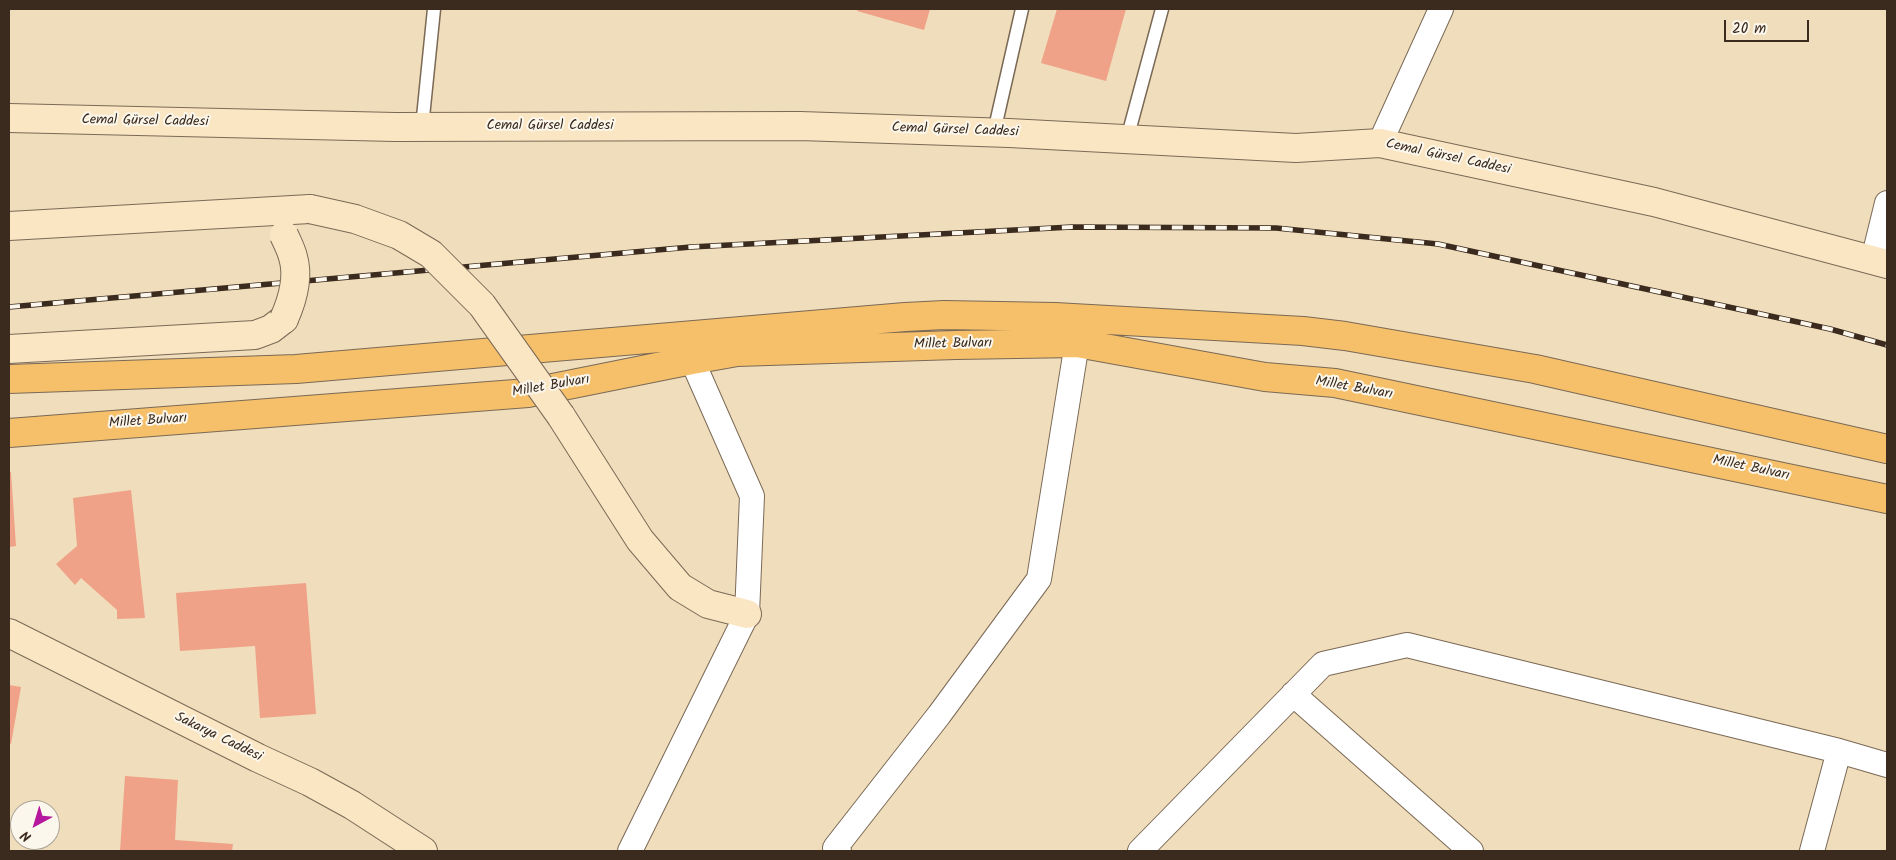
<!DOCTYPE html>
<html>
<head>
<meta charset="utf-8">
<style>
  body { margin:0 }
  #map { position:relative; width:1896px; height:860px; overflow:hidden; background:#f0ddbc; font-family:Kalam,sans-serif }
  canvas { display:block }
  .frame { position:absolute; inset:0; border:10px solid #3b2a1e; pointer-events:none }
  .north { position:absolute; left:10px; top:800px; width:50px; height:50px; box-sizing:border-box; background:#fbf7ec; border:1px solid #aea59a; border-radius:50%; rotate:219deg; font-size:14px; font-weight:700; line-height:20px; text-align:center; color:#3b2a1e }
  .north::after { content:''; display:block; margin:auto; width:18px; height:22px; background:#b5179e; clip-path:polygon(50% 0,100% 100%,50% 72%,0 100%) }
  .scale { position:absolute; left:1724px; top:20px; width:85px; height:22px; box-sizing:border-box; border:2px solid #3b2a1e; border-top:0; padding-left:6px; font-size:15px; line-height:18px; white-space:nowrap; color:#3b2a1e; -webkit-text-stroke:4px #fbf7ec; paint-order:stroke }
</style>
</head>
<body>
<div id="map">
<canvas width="1896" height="860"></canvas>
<div class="frame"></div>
<div class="north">N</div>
<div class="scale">20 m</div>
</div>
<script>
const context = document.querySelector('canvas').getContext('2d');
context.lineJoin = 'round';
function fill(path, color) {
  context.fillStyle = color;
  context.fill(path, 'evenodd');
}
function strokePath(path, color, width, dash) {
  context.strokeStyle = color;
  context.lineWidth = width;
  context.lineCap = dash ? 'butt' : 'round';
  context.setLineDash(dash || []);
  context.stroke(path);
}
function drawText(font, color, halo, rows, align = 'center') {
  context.font = font + ' Kalam,sans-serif';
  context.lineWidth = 4;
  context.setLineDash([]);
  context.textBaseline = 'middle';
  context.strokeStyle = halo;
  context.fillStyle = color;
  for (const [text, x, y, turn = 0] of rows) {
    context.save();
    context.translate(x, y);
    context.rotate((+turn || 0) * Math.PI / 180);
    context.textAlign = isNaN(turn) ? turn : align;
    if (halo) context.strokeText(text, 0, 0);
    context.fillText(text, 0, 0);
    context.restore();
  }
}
fill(new Path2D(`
  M858,9h72l-6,21 -67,-19z
  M1057,9h69l-20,72 -65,-18z
  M9,472h2l5,74 -7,1z
  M131,490l14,128 -28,1v-9l-36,-32 -6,7 -19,-21 21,-18 -4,-48z
  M306,583l10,131 -56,4 -5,-72 -75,5 -4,-58z
  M9,685l12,2 -10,57 -2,-1z
  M125,776l53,4 -3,60 58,4 -1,7h-112z`), '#efa287');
const lane = new Path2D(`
  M422,127l12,-118
  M994,132l28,-123
  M1127,139l35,-130`);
const street = new Path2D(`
  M1380,143l61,-134
  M1873,260l14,-57
  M1293,694l178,157
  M630,851l117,-237 5,-118 -60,-136
  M839,851l-4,-3 104,-133 100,-136 38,-236
  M1140,851l183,-187 84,-19 432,106 48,14
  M1812,851l27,-100`);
const secondary = new Path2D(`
  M9,118l386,9 405,-1 209,7 287,15 84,-5 274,59 233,62
  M9,226l301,-17
  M9,349l246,-14 16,-6 13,-10
  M561,416l79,124 40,47 28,17 39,10
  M9,633l249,125 52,24 42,23 71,46`);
const primary = new Path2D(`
  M9,379l287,-10 609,-52 39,-2 111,2 248,14 42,5 190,33 352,80
  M9,433l519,-40 164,-33 45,-8 219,-7 121,-2 188,34 70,6 552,116`);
strokePath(lane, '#7a6955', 15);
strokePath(street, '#7a6955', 26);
strokePath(secondary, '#7a6955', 30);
strokePath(primary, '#7a6955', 30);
strokePath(lane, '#fff', 12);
strokePath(street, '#fff', 24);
strokePath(secondary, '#fbe6c4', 28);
strokePath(primary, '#f6c06b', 28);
const rail = new Path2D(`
  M9,307l682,-60 381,-20 204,1 162,16 392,85 57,16`);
strokePath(rail, '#3b2a1e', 5.5);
strokePath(rail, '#fbf7ec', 4, [11]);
const secondaryBridge = new Path2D(`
  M310,209l45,10 44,16 32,19 51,51 79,111
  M284,319c8,-18 15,-42 9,-62 -2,-8 -6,-15 -9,-22`);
strokePath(secondaryBridge, '#7a6955', 30, []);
strokePath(secondaryBridge, '#fbe6c4', 28);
drawText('14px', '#3b2a1e', '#fbf7ec', [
  ["Cemal Gürsel Caddesi",145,122,1],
  ["Cemal Gürsel Caddesi",550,127],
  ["Cemal Gürsel Caddesi",955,131,2],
  ["Cemal Gürsel Caddesi",1448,158,12],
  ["Millet Bulvarı",953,345,-1],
  ["Millet Bulvarı",551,387,-10],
  ["Millet Bulvarı",1354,389,10],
  ["Millet Bulvarı",148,422,-4],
  ["Millet Bulvarı",1751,469,12],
  ["Sakarya Caddesi",218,738,26]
]);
</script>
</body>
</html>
